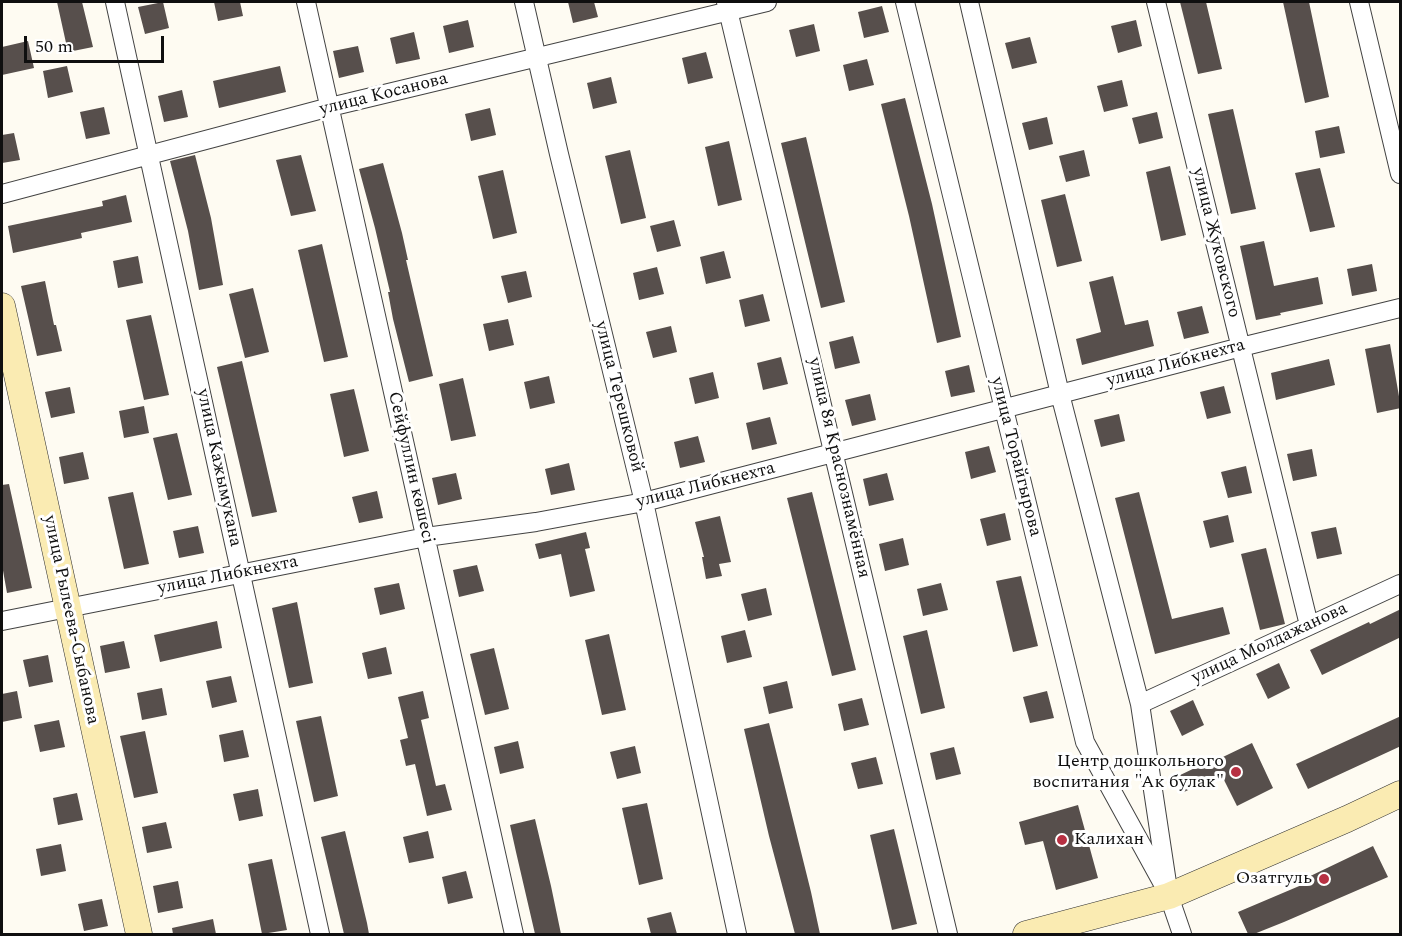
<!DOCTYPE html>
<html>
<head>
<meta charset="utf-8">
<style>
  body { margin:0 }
  #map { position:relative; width:1402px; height:936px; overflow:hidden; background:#fefbf2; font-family:Spectral,serif }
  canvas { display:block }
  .frame { position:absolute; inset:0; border:3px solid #0f0f0f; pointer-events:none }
  .scale { position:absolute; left:24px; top:36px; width:140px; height:27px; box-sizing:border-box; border:3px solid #0f0f0f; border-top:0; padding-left:8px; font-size:18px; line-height:21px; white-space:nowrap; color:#0f0f0f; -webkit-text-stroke:4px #fff; paint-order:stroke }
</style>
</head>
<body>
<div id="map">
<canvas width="1402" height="936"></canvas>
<div class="frame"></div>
<div class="scale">50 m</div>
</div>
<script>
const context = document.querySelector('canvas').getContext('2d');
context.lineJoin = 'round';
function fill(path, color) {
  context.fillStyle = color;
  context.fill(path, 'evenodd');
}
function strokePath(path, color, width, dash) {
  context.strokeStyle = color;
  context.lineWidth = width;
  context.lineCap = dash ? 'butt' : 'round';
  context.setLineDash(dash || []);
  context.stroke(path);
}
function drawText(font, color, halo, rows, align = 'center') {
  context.font = font + ' Spectral,serif';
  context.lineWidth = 6;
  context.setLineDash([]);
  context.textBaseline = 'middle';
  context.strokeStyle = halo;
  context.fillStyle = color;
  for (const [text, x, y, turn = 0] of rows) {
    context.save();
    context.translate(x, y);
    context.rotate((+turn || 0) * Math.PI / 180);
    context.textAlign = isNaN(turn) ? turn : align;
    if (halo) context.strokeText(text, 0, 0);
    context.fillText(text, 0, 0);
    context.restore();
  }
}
fill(new Path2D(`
  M57,2h25l11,45 -25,5z
  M163,2l6,26 -24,6 -7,-27z
  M214,2h26l3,14 -25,5z
  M568,2h26l4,15 -25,6z
  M1180,2h26l16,67 -24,5z
  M1283,2h26l20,95 -24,6z
  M882,6l7,26 -25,6 -6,-26z
  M468,20l6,27 -25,6 -6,-27z
  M1136,20l6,26 -24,7 -7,-27z
  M814,24l6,27 -24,6 -7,-27z
  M414,32l6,27 -24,5 -6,-26z
  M1030,37l7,26 -25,6 -7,-26z
  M28,41l6,27 -32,7v-28z
  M358,46l6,26 -25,6 -6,-27z
  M706,52l7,26 -25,6 -6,-26z
  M867,59l7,26 -25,6 -6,-26z
  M67,66l6,26 -25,6 -5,-27z
  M280,66l6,26 -67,16 -6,-27z
  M611,77l6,26 -24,6 -6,-26z
  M1122,80l6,26 -24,6 -7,-26z
  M182,90l6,27 -24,5 -6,-26z
  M905,98l27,106 29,133 -24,6 -28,-127 -28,-112z
  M104,107l6,27 -24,5 -6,-27z
  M490,108l6,27 -25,6 -6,-27z
  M1233,109l23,100 -25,5 -23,-100z
  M1157,112l6,26 -24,6 -7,-26z
  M1047,117l6,27 -24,6 -7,-27z
  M1339,126l6,27 -25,5 -5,-27z
  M14,133l6,27 -18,3v-28z
  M806,137l39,165 -24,6 -40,-165z
  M729,141l13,59 -24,6 -13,-59z
  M630,150l16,68 -25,6 -16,-68z
  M1084,150l6,26 -24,6 -7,-26z
  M195,155l16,63 12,67 -24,5 -11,-59 -18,-70z
  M301,155l15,56 -25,5 -15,-56z
  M383,163l19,70 6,27h-2l27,116 -24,6 -16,-63 -5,-27h2l-15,-64 -16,-59z
  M1170,166l16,69 -25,6 -15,-69z
  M1320,168l15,59 -25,5 -15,-59z
  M503,170l14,63 -24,6 -15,-63z
  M1065,194l17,67 -25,6 -16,-67z
  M126,195l6,27 -51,11 1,5 -69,15 -5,-27 95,-20 -1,-5z
  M674,220l7,26 -24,6 -7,-26z
  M1264,241l10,45 44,-9 5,27 -43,9 1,2 -25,5 -16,-74z
  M322,244l26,113 -24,5 -26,-112z
  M724,251l7,27 -25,6 -6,-27z
  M138,256l5,27 -25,5 -5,-27z
  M1372,264l5,27 -25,5 -5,-27z
  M657,267l7,27 -25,6 -6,-27z
  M526,271l6,26 -24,6 -7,-27z
  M1113,276l12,49 23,-5 6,26 -72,19 -6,-26 25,-7 -12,-50z
  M45,281l9,44h2l6,26 -25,5 -16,-70z
  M253,288l16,64 -24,6 -16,-64z
  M763,294l7,27 -25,6 -6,-27z
  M1202,306l7,27 -25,6 -7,-27z
  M151,315l18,80 -25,5 -18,-80z
  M508,319l6,26 -25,6 -6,-27z
  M671,326l6,26 -24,6 -7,-26z
  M853,336l7,27 -25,6 -6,-27z
  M1390,344l11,64 -24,5 -12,-64z
  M781,357l7,27 -25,6 -6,-27z
  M1329,359l6,26 -59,15 -5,-27z
  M242,361l35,151 -25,5 -35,-150z
  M969,365l6,27 -24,5 -6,-26z
  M713,372l6,26 -24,6 -6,-26z
  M549,376l6,27 -25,6 -6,-27z
  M463,378l13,58 -25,5 -12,-57z
  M1224,386l7,27 -24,6 -7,-27z
  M70,387l5,26 -24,5 -6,-26z
  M354,389l15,62 -25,6 -14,-63z
  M870,394l6,26 -24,6 -7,-26z
  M144,406l5,27 -25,5 -5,-27z
  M1119,414l6,27 -24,6 -7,-27z
  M770,417l7,27 -25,6 -6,-27z
  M177,433l15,62 -24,5 -15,-62z
  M698,436l7,26 -25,6 -6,-26z
  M989,446l7,26 -25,7 -6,-27z
  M1312,449l5,27 -24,5 -6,-27z
  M83,452l6,27 -25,5 -5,-27z
  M569,463l6,27 -24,5 -6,-26z
  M1246,466l6,27 -24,5 -7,-26z
  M456,473l6,26 -24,6 -6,-27z
  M887,473l7,27 -25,6 -6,-27z
  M9,484l23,104 -25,5 -5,-28v-80z
  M377,491l6,27 -24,5 -7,-26z
  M133,492l16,72 -25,5 -16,-72z
  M812,492l44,178 -24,6 -45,-178z
  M1139,492l33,127 51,-12 7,27 -75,20 -40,-156z
  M1005,513l6,27 -24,6 -7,-27z
  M1228,515l6,27 -24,6 -7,-27z
  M720,516l11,46 -12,2 3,12 -16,3 -4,-22h2l-9,-35z
  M198,526l6,27 -25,5 -6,-27z
  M1336,527l6,27 -25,5 -6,-27z
  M586,532l4,16 -5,1 10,42 -25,6 -9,-43 -22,5 -4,-15z
  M903,538l6,27 -24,6 -6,-27z
  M1266,548l19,76 -25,6 -19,-76z
  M477,565l7,26 -25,6 -6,-27z
  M1021,576l17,70 -25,6 -17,-71z
  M399,583l6,26 -25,6 -6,-27z
  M941,583l7,27 -25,6 -6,-27z
  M766,588l6,27 -24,6 -7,-27z
  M297,602l16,81 -24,5 -17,-80z
  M1401,609v28l-79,38 -12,-25 59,-28 1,2z
  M217,621l5,27 -62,14 -6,-27z
  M745,630l7,27 -25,6 -6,-27z
  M927,630l18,78 -24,6 -18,-78z
  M609,634l17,76 -24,5 -17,-75z
  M124,641l6,27 -25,5 -5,-27z
  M386,647l6,27 -24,5 -6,-26z
  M494,648l15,61 -24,6 -15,-61z
  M48,655l5,27 -24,5 -6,-27z
  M1279,663l11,25 -22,11 -12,-25z
  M231,676l6,26 -25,6 -6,-27z
  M787,681l6,27 -24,6 -6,-27z
  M162,688l5,27 -25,5 -5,-27z
  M17,691l5,27 -20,4v-28z
  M423,691l6,27 -8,2 15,66 9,-2 7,26 -25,6 -12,-52 -9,2 -6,-26 8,-2 -10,-41z
  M1047,691l7,27 -24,5 -7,-26z
  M862,698l7,27 -25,6 -6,-27z
  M1193,700l11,25 -22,11 -12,-25z
  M321,716l17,80 -24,6 -18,-81z
  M1401,716v30l-93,43 -12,-25z
  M59,720l6,27 -25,5 -6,-27z
  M769,723l42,169 9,42h-25l-26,-98 -25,-107z
  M243,730l6,27 -25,5 -5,-27z
  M145,731l13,62 -24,5 -14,-62z
  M518,741l6,27 -24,6 -6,-27z
  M1252,743l21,45 -36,18 -16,-32 -39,19 -8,-15 25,-12 1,2z
  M635,746l6,27 -24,6 -7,-27z
  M954,747l7,27 -25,6 -6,-27z
  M876,757l7,27 -25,5 -7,-26z
  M258,789l5,27 -24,5 -6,-27z
  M77,793l6,27 -25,5 -5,-27z
  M647,803l16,76 -24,6 -17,-77z
  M1078,805l20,73 -42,12 -13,-49 -18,4 -6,-23z
  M535,819l16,67 10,48h-26l-19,-82 -6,-27z
  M166,822l6,26 -25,5 -5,-26z
  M894,829l23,95 -25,6 -22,-95z
  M345,831l22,92 2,11h-25l-23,-97z
  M428,831l6,27 -25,5 -6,-26z
  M61,844l5,27 -25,5 -5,-27z
  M1373,846l15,31 -104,45 -30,12h-6l-10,-22 66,-28 -2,-4z
  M272,859l15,71 -25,4 -14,-70z
  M466,871l7,27 -25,6 -6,-27z
  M178,881l5,27 -25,5 -5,-27z
  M102,899l6,27 -24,5 -6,-27z
  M671,912l6,22h-26l-4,-16z
  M213,919l3,15h-43l-1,-6z`), '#574f4c');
const street = new Path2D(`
  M115,2l205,932
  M306,2l208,932
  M524,2l35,152 85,348 93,432
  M726,2l222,932
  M905,2l180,740 78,142
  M969,2l91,392 80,310 29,192 13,38
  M1156,2l153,623
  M1359,2l41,172
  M2,194l328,-87 437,-105
  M2,621l424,-84 110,-15 108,-20 597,-155 159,-39
  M1140,704l260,-120`);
const secondary = new Path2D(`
  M2,306l137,628
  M1026,934l143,-38 178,-77 53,-25`);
strokePath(street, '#424242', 20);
strokePath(secondary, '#313131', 27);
strokePath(street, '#fff', 18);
strokePath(secondary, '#faebb2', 26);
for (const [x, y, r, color] of [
  [1236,772,6,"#b73042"],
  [1062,840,6,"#b73042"],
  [1324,879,6,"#b73042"]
]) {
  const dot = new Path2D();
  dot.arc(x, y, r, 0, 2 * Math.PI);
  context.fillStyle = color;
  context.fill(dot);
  strokePath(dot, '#fff', 2);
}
drawText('18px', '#0f0f0f', '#fff', [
  ["улица Косанова",384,95,-14],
  ["улица Жуковского",1215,243,76],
  ["улица Либкнехта",1176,364,-15],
  ["улица Терешковой",618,397,76],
  ["улица Торайгырова",1015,457,76],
  ["улица Кажымукана",218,468,78],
  ["Сейфуллин көшесі",410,468,77],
  ["улица 8я Краснознамённая",838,468,77],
  ["улица Либкнехта",706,486,-14],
  ["улица Либкнехта",228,576,-11],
  ["улица Рылеева-Сыбанова",70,620,78],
  ["улица Молдажанова",1270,644,-25]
]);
drawText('18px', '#0f0f0f', '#fff', [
  ["Центр дошкольного",1224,762],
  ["воспитания \"Ак булак\"",1224,783],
  ["Калихан",1074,840,"left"],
  ["Oзатгуль",1312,879]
], 'right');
</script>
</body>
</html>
